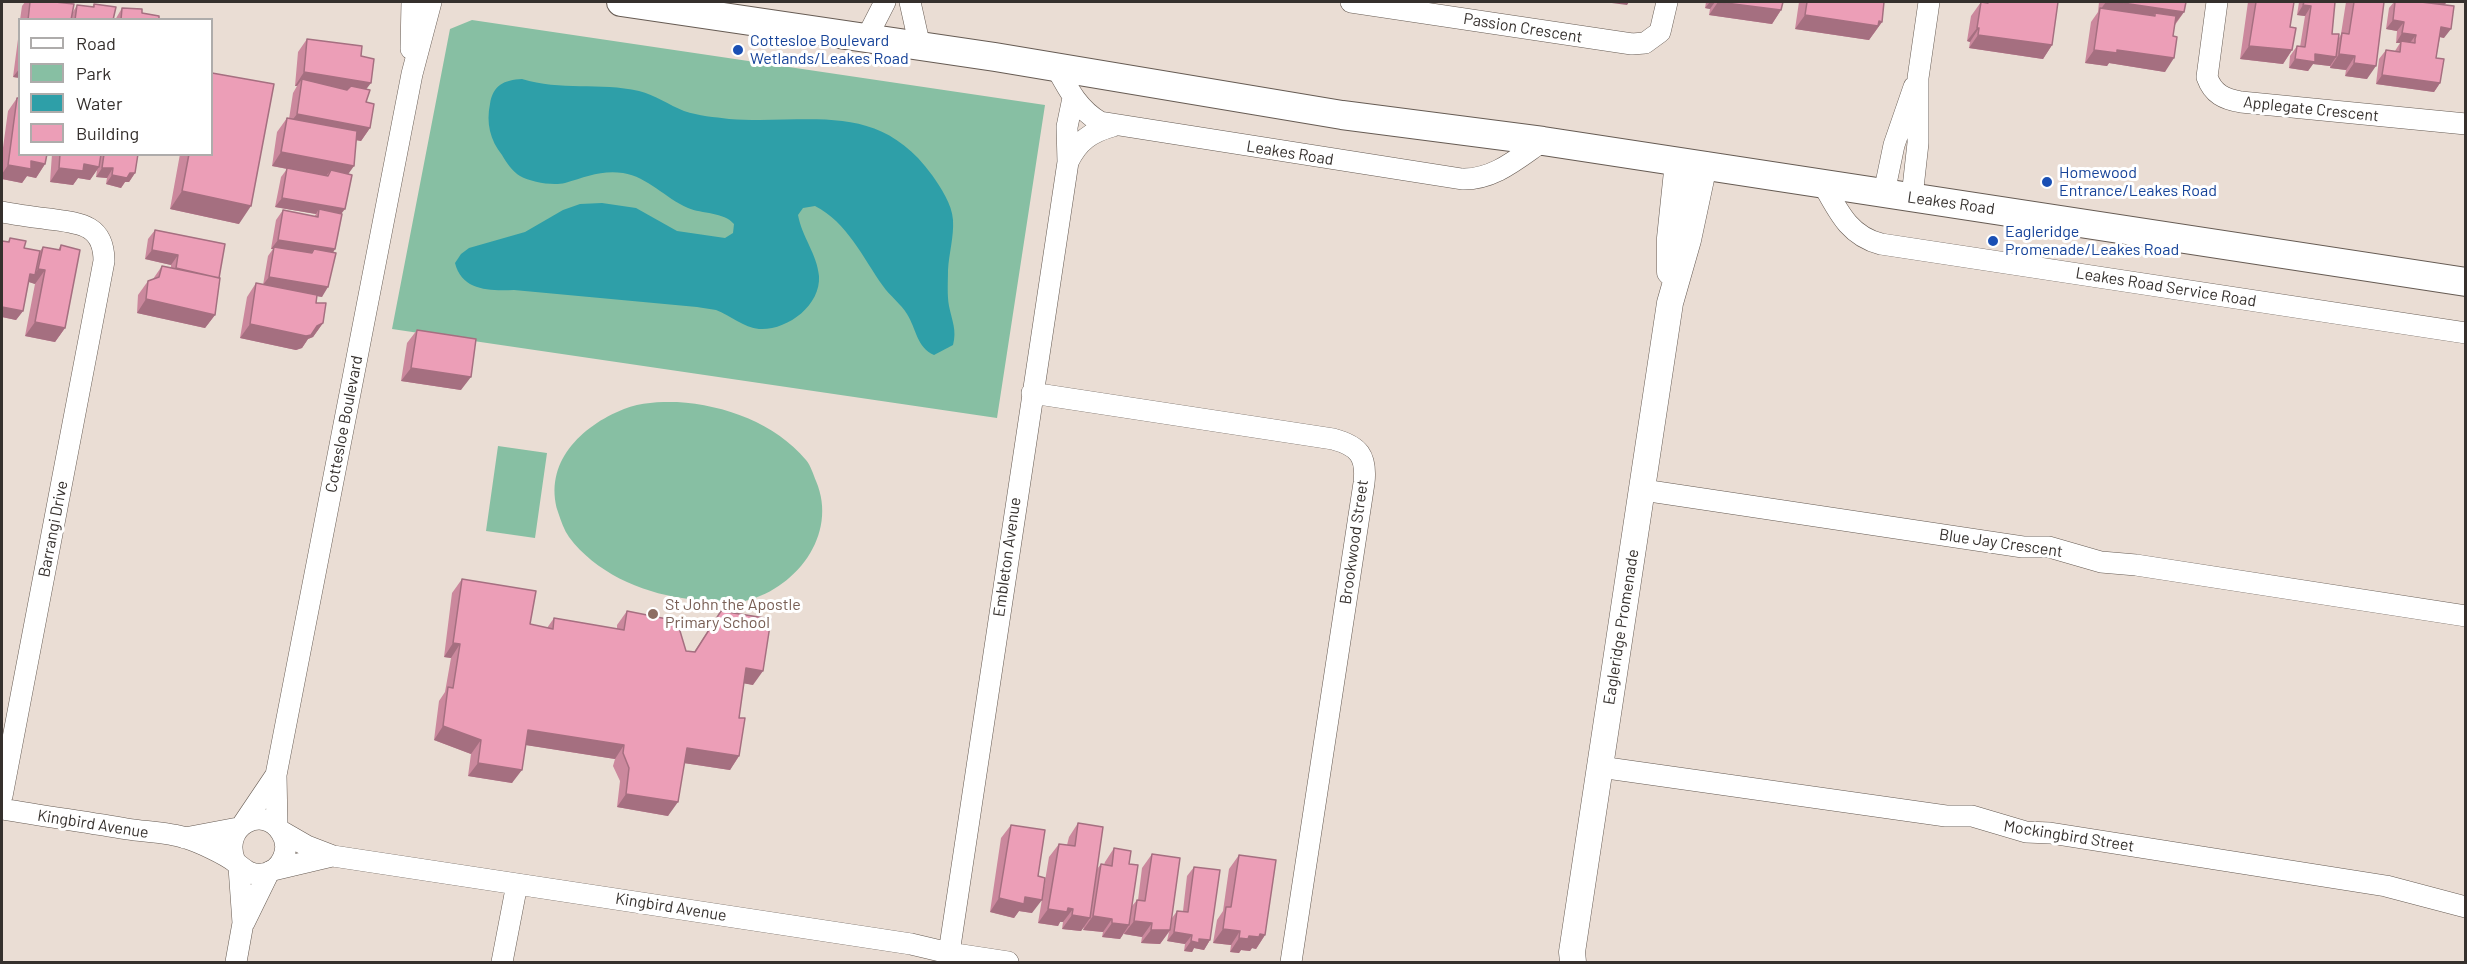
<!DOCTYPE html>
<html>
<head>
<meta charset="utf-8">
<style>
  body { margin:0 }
  #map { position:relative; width:2467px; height:964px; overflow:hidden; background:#eaddd4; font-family:Barlow,sans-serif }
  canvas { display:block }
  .frame { position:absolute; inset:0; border:3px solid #35302d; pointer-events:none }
  .legend { position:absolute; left:18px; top:18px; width:195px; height:138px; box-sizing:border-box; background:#fff; border:2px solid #aeacab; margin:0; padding:8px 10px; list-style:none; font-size:18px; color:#35302d }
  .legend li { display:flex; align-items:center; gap:12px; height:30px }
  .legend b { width:30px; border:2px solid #aeacab }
</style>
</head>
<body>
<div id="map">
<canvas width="2467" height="964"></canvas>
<div class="frame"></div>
<ul class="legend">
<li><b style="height:8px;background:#fff"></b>Road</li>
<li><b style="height:16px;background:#87bfa3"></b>Park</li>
<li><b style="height:16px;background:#2e9fa8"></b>Water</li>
<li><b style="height:16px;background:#ec9eb7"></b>Building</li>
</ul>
</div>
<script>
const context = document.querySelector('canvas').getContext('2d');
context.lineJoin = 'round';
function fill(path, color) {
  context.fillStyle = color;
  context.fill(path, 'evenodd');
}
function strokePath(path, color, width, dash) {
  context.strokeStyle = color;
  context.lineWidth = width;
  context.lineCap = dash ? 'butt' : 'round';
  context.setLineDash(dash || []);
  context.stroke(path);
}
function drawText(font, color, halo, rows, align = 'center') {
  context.font = font + ' Barlow,sans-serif';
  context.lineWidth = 6;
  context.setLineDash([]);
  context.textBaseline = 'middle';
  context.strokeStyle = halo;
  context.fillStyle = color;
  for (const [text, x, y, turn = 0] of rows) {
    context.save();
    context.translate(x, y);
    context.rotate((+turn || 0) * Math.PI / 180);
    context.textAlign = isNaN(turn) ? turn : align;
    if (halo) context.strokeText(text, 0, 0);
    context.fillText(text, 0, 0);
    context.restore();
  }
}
fill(new Path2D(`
  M472,20l573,85 -48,313 -605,-89 58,-300z
  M677,402c48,3 98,21 129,58 5,6 7,14 10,21 23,54 -21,110 -75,121 -19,3 -39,-1 -59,-4 -42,-6 -87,-26 -113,-61 -5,-7 -8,-16 -11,-25 -15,-49 23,-86 66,-103 17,-7 35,-7 53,-7z
  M498,446l49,7 -12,85 -49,-7z`), '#87bfa3');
fill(new Path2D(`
  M522,79c38,12 78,3 117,12 16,4 30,14 45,20 15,5 30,6 45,8 80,6 148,-20 203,56 9,13 20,29 21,45 1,17 -4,33 -5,50 0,11 -1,25 1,36 3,15 8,24 4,39l-19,10c-17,-7 -18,-27 -27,-41 -6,-10 -17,-18 -24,-28 -20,-28 -36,-64 -68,-80l-12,2 -5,7c4,22 19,39 21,61 2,30 -33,55 -60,53 -15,-1 -29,-14 -43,-19 -6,-1 -13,-2 -19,-3l-183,-17c-24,1 -52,1 -59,-27l6,-9 8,-6 56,-16 38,-22 17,-6 22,-1 34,5 41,23 48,7 8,-5 1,-9c-10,-12 -32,-10 -46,-16 -23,-10 -40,-31 -65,-35 -22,-3 -37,4 -58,10 -13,3 -34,-1 -45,-7 -7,-4 -14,-14 -18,-21 -12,-15 -16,-32 -12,-51 3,-19 14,-24 32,-25z`), '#2e9fa8');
const minor = new Path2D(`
  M910,2l10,45
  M1351,2l281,42 13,-1 15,-11 7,-30
  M2217,2l-10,75c6,17 17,22 34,25l225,22
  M866,39l19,-37
  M411,49l1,-47
  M1056,67c12,22 22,42 44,55l362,57c32,1 56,-21 81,-38
  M1068,162c10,-21 23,-30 45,-36
  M1823,184c15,27 26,52 58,60l585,89
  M1884,193l10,-48 20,-58
  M1912,197l6,-54v-65l11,-76
  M2,212c15,3 31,5 47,7 30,4 55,5 55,42l-102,535
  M1032,393l301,46c26,7 34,17 31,44l-73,479
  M1643,490l380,57h26l52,15 35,3 330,51
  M1600,767l346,49h26l54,16 24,1 336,53 80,21
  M2,809c41,7 83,13 125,20 19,3 41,3 59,9 13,4 39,16 49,24 9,7 15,14 28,12 19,-3 29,-26 18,-42 -17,-28 -61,-7 -46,30
  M243,824l33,-49
  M277,826l-1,-51 136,-701 19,-72
  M281,831l26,15 26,10 578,88 38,9 59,9
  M185,838l53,-10
  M273,870l59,-14
  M244,923l25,-51
  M949,953l119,-791 -1,-35 6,-29
  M236,962l7,-39 -4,-56
  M502,962l15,-78`);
const tertiary = new Path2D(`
  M1670,272v-34l8,-76
  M1573,962l-1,-10 98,-649 18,-63 16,-75`);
const secondary = new Path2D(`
  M621,2l374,55 347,58 201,26 923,141`);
strokePath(minor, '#665b53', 22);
strokePath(tertiary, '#665b53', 27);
strokePath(secondary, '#665b53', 30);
strokePath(minor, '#fff', 21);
strokePath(tertiary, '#fff', 26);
strokePath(secondary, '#fff', 28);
fill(new Path2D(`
  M25,2h30l18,10 4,-7 15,2 2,-3 19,16h-93l2,-14z
  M1706,2h77l-2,8 -9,14 -63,-9 1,-6 -5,-1z
  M1799,2h85l-2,20 -13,18 -74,-11z
  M1981,2h73l-2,43 -9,14 -74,-11 1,-6 -3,-1 4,-25z
  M2099,2h87l-2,10 -9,13 -10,47 -56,-9 -2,3 -22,-3 6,-41 7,-10z
  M2248,2h46l-4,25 2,23 -9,14 -43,-5z
  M2299,2h36l-3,32 7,4 2,-4 5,-32h38l-17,77 -22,-3 1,-6 -16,-2v-2l-17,-2 -5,7 -19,-3 1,-12 7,-10 3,1 5,-31 -8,-1z
  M2394,2h-1h54l-2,2h-2l1,34 -4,-1 -4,21 4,25 -6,9 -58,-8 3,-25 7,-9 9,1 5,-8h-4l1,-12 -11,-2 3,-21z
  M122,8l20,5 17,7h-44z
  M20,24v54l-7,-1z
  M307,39l54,17 5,33v13l4,26 -9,13 -5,-1 -8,34 -13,75 -2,4 -11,44 -5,-1 -1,7 7,20 -10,14 -5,2 -6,9 -6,2 -56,-12 7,-41 9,-14 7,2 5,-29 5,-7h-2l5,-29 7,-10 31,7 2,-3 -41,-7 6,-30 6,-8 -15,-3 5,-34 10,-14 2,1 4,-26 4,-7h-2l3,-34z
  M17,98l28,66 -9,14 -9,-2 -5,7 -20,-4v-24l6,-44z
  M52,154h86l-3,19 -6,9h-4l-4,6 -15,-4 1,-6 -11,-1 1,-7 -7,10 -12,-2 -5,7 -23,-3z
  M180,154h32l27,70 -69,-15z
  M155,230l64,48 -4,37 -10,13 -68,-15 1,-18 10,-14 5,-2 9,-13 9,2v-3l-26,-6 3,-20z
  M10,238l14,10 16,3 3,-4 15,3 3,-5 4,83 -10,14 -30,-6 10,-52 -6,-2 -1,2 -5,27 -7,9 -14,-3v-76l6,1z
  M417,330l44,60 -60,-9 6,-38z
  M462,579l68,45 17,4 7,-10 63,11v-4l10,-14 59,40 8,1 27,-41 32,74 -9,-2 -5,35v38l-9,14 -46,-7 -16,53 -51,-9 3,-26 -7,-15 2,-7 -89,-14 -14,38 -44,-7 3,-22 -37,-14 5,-39 6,-9 6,-34 -7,-1 8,-64z
  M1078,823l19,46 4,-5 3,1 1,-3 9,-14 15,16 3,42 5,-6h1l4,-32 10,-14 20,64 5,-7h6l4,-35 7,-9 16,73 -6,10 -10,-2 -2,4 -8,-1 1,-7 -18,-3 2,-9 -9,12 -19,-1 1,-6 -18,-3v-1l-4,6 -18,-2 1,-5 -20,-2 1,-3 -3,4 -19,-2 1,-7h-3l-2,4 -20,-3 11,-66 10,-13 8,1 2,-8z
  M1011,825l21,88 -13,-2 -5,7 -24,-6 11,-74z
  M1239,855l26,80 -9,14 -4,-1 -2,3 -9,-1 -2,3 -9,-1 1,-7 -18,-2 4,-23 6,-9 6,-42z`), '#cb889d');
fill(new Path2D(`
  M1604,2h25l-2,3z
  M1710,2h5l-5,7 -5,-1z
  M1718,2l63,8 -9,14 -63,-9z
  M2106,2h10l68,10 -10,13 -19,-12 -6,9 -49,-12z
  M2395,2h52l-2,2z
  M2303,5l8,1 -6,10 -8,-1z
  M1805,15l77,7 -13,18 -74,-11z
  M2393,20l11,2 -7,9 -11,-2z
  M2441,27l10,2 -7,9 -9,-2z
  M1977,28h2l-9,14 -3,-1z
  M2402,33l14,2 -7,9 -8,-3 -1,2h-4z
  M1978,35l74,10 -9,14 -74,-11z
  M2249,46l43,4 -9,14 -43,-5z
  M2094,50h23l57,8 -9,14 -56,-9 -2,3 -22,-3z
  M2315,54l21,3 -6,9 -17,-2 -5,7 -19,-3 6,-9z
  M2339,54l16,2 -9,14 -16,-2z
  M2354,63l22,3 -9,13 -22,-3z
  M20,68v10l-7,-1z
  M304,72l67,11 -10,13 -59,-17 -5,7h-2z
  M2382,75l58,8 -6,9 -58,-8z
  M297,114l73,14 -9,13 -74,-14z
  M281,152l73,14 -10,14 -13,-10 -5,6 -54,-10z
  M31,161l14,3 -9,14 -9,-2 -5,7 -20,-4v-5l6,-9z
  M84,164l15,3 -9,13 -12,-2 -5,7 -23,-3 9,-14z
  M102,168h11l-6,10 -11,-1z
  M135,173l-6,9h-4l-4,6 -15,-4 6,-9z
  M182,191l69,15 -12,18 -69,-15z
  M282,198l63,11 -7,9 -19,-9 -3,5 -41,-7z
  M278,240l57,9 -6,9 -15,-9 -5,6 -35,-8 -1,2h-2z
  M152,250l26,5 -7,10 -26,-6z
  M38,269l7,1 -10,14 -6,-2 -1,2 2,-10 4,1z
  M269,277l59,10 -6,10 -60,-11z
  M146,299l69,16 -10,13 -68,-15z
  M2,307l21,4 -7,9 -14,-3z
  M35,322l30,6 -10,14 -30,-6z
  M323,323l-10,14 -5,2 -6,9 -6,2 -56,-12 10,-14 67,2z
  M411,368l60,9 -10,13 -60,-9z
  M453,643l7,1 -9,14 -7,-1z
  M746,668l17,3 -10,14 -17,-3z
  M443,726l38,14 -10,14 -37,-14z
  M528,730l96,15 -9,14 -96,-15z
  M687,748l52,8 -9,14 -53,-8z
  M478,763l44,7 -10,13 -44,-7z
  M626,794l52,8 -10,14 -51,-9z
  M1025,897l17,3 -10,13 -13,-2 -5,7 -24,-6 9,-14z
  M1068,908l5,1 -10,13h-3l-2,4 -20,-3 10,-14z
  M1072,915l18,3 -9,13 -19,-2z
  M1093,916l19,3 -9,13 -20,-2z
  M1134,921l18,2 -10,14 -18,-3z
  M1112,923l17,2 -9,14 -18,-2z
  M1223,929l17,2 -9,14 -18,-2z
  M1151,930h19l-10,14 -19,-1z
  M1174,932l18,3 -7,9 -18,-3z
  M1260,934l5,1 -9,14 -4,-1 -2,3 -9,-1 -2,3 -9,-1 9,-14z
  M1199,939l11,1 -6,10 -10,-2 -2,4 -8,-1 7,-10z`), '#a56f80');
const building = new Path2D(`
  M30,2h25l19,2 -3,16h-43z
  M1718,2h65l-2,8z
  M1807,2h77l-2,20 -3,-1 -1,5 -73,-11z
  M1981,2l7,1v-1h70l-6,43 -74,-10 1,-7h-2z
  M2116,2h70l-2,10z
  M2256,2h38l-4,25 6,1 -4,22 -43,-4z
  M2304,2h31l-3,32h7l-3,23 -21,-3v8l-20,-3 2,-13 8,1 6,-41 -8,-1z
  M2354,2h30l-8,64 -22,-3 1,-7 -16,-2 3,-21 7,1z
  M2395,2h26l33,4 -3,23 -10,-2 -5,31 8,1 -4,24 -58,-8 4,-25 14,2 1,-11 14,2v-4l1,-4 -14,-2 2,-11 -11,-2z
  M94,4l22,3 -3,13h-38l2,-15 17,2z
  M122,8l20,1v4l17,3v4h-38z
  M2100,8l55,8v-3l21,3 -3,20 4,1 -3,21 -57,-8v3l-23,-3z
  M307,39l55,7 -1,10 13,3 -3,24 -67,-11z
  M212,73l62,11 -23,122 -69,-15 7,-37h23z
  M302,79l45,11 4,-4 19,4 -4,12 8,2 -4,24 -73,-14z
  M17,98h3v56h27l-2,10 -14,-3v8l-23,-4z
  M287,118l70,13 -3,35 -73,-14z
  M60,154h41l-2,13 -15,-3 -1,7 -24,-3z
  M104,154h34l-3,19h-5l-3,5 -15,-3 1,-7h-11z
  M287,168l41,8 3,-6 21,5 -7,34 -63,-11z
  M319,209l23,5 -7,35 -57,-9 5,-30 35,7z
  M155,230l70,14 -6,34 -43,-10 2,-13 -26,-5z
  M10,238l16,3 -2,7 16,3 -5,24 -5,-1 -7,37 -21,-4v-66l7,1z
  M61,245l19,5 -15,78 -30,-6 10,-52 -7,-1 5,-22 17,3z
  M274,247l38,6 2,-4 22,4 -8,34 -59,-10z
  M162,266l58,12 -5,37 -69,-16 2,-18 11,-4z
  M256,283l61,12 -1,8h10l-3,20 -6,3 -6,9 -5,1 -56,-12z
  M417,330l59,9 -5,38 -60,-9z
  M462,579l74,12 -6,33 23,5 1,-11 70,12 3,-19 50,10 9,30 9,1 26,-41 50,8 -8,52 -17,-3 -7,50h6l-6,38 -52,-8 -9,54 -52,-8 3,-26 -6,-15 1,-8 -96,-15 -6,40 -44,-7 3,-23 -38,-14 5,-39 5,1 7,-44 -7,-1z
  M1078,823l25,4 -13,91 -18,-3 1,-6 -5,-1 -1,4 -19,-3 11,-65 16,2z
  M1011,825l34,5 -7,46 7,2 -3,22 -17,-3 -1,7 -25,-6z
  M1114,848l17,3 -2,13 9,1 -9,60 -17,-2v-4l-19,-3 8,-52 11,2z
  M1152,854l28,4 -10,72h-19l1,-7 -18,-2 3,-21 8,1z
  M1239,855l37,5 -11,75 -5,-1 -1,3 -10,-1 -1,3 -9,-1 1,-7 -17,-2 3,-22h5z
  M1194,867l26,3 -10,70 -11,-1v4l-8,-2 1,-6 -18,-3 3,-21 11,1z`);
fill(building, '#ec9eb7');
strokePath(building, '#a56f80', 1.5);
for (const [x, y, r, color] of [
  [738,50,6,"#1a4fb4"],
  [2047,182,6,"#1a4fb4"],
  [1993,241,6,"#1a4fb4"],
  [653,614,6,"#8d6e63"]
]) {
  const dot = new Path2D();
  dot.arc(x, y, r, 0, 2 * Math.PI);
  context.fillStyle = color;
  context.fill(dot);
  strokePath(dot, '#fff', 2);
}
drawText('16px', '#35302d', '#fff', [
  ["Passion Crescent",1523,28,9],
  ["Applegate Crescent",2311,109,6],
  ["Leakes Road",1290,153,9],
  ["Leakes Road",1951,203,8],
  ["Leakes Road Service Road",2166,287,9],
  ["Cottesloe Boulevard",344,424,-79],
  ["Barrangi Drive",53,529,-79],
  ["Brookwood Street",1354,542,-82],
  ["Blue Jay Crescent",2001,543,8],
  ["Embleton Avenue",1007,557,-82],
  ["Eagleridge Promenade",1621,627,-81],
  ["Kingbird Avenue",93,824,9],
  ["Mockingbird Street",2069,836,9],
  ["Kingbird Avenue",671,907,9]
]);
drawText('16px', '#164399', '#fff', [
  ["Cottesloe Boulevard",750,41],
  ["Wetlands/Leakes Road",750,59],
  ["Homewood",2059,173],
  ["Entrance/Leakes Road",2059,191],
  ["Eagleridge",2005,232],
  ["Promenade/Leakes Road",2005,250]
], 'left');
drawText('16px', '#785e54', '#fff', [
  ["St John the Apostle",665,605],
  ["Primary School",665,623]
], 'left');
</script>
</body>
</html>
